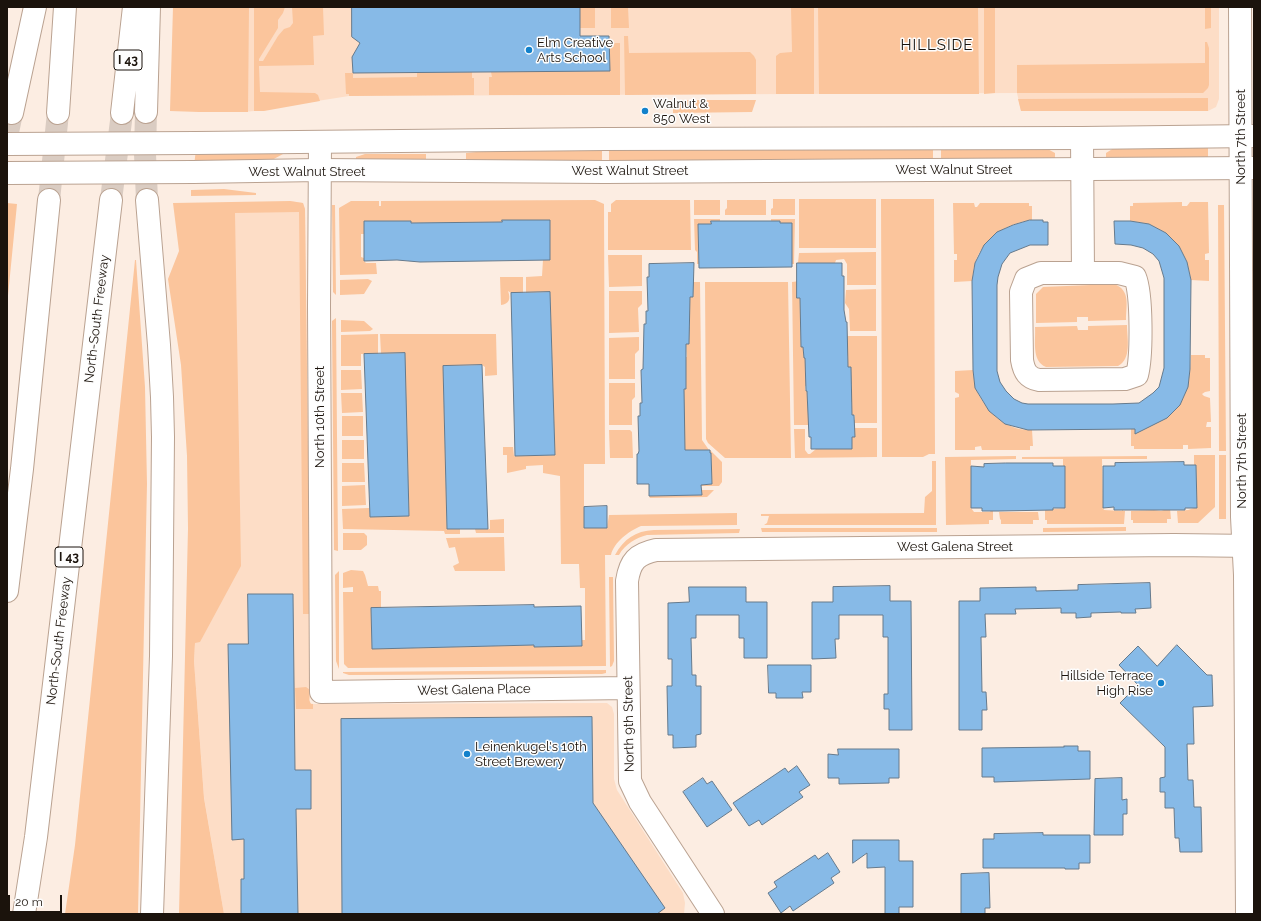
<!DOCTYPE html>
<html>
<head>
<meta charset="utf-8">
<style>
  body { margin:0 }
  #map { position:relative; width:1261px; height:921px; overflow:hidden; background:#fcede2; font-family:Raleway,sans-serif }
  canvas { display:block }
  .frame { position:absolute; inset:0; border:8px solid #1b130c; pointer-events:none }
  .scale { position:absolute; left:8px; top:895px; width:54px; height:18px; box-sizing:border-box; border:2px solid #1b130c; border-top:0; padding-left:5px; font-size:12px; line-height:14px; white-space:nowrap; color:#1b130c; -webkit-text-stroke:3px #fdfdfd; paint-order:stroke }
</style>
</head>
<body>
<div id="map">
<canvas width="1261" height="921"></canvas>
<div class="frame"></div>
<div class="scale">20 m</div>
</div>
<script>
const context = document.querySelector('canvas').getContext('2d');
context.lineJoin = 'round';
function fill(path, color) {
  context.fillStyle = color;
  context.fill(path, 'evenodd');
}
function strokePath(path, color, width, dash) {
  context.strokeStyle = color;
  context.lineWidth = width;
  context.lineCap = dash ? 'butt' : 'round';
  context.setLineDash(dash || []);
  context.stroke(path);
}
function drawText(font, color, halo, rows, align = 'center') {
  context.font = font + ' Raleway,sans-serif';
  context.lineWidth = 3;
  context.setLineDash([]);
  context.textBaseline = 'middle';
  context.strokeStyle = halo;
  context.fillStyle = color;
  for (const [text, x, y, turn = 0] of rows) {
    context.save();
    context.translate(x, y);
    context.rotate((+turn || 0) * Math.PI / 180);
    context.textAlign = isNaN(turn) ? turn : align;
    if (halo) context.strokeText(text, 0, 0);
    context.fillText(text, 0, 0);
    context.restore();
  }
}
fill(new Path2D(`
  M244,7h975v92l-3,8 -8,4h-187l-4,-18 -668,3 -95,15 -10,1z
  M290,201l13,2 2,6 5,405v89l3,1 294,-1 5,4 2,7v65l3,11 66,103 2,10 -1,11h-460l-20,-117 -10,-136 1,-19h5l35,-429z`), '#fdddc6');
fill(new Path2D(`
  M173,7h76l-1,105h-49l-29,-1z
  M254,7h31l-2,6 -5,7v8l-19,31v2h4l15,-25 6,-7 6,-2 3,-4 -1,-16h31l1,28 -11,1 1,29 -55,1 1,26 55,1 3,2 2,6 -56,10h-10z
  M580,7h15v21h-15z
  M611,7h17l1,21h-18z
  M791,7h23v87h-38v-38l4,-3 12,-1z
  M818,7h160l1,87h-160z
  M984,7h11v86l-11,1z
  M1205,7h6v21l-6,1z
  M624,36h4l1,17 121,-1 4,4 2,4v34l-131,1z
  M1205,42h2l2,6v37l-1,3 -5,5h-186v-28l188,-2z
  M609,43h11v52h-131v-18h3l-1,-5 118,-1z
  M472,72v6h2v17l-125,1v-2h-3l-1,-21h8v5l64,-1v-4z
  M1208,98v13h-187l-3,-12z
  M673,100h83l-4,12 -79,1z
  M933,143v21l-324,1v-20z
  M941,143l103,4 11,6v11h-114z
  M602,144v21h-136v-12l81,-8z
  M1204,146l4,2v10l-102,5v-10l8,-5z
  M280,148l3,6 -11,6 -78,6 2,-17z
  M365,154h61v11l-70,-3v-5z
  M224,189l32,4v2l-65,1v-6z
  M773,199h22v16h-24v-6l2,-1z
  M799,199h77v49h-77z
  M881,199h53l1,255h-6l-6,3h-41z
  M595,200l9,4 1,260h-21v64h23l2,-13 128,-2v12l-96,1c-12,5 -27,16 -30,29h-6l1,111 -258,2 -4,-4 -1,-72h10v-5l-10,1v-15l8,-3 12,1 2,4 3,11h10l1,5h2v17l-10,1 1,40 162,-4v2l48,-1v-6h3v-52h-5l-1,-24h-18l-1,-88 -17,-3v-8l-17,1v3l-19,4v-18h-4v-8h10l1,9 41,-1 -5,-163 -24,1v-16l16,-1 1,-16h7v-40h-47l-1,2 -91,1v-2h-47v13h-3v23l3,1v3l2,2h10l1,11 -37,1 -1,-67 12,-7h28v5h2v-5z
  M616,200h74l1,50h-83v-38h3v-8z
  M694,200h26v15h-26z
  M727,200h39v15h-41v-5l2,-2z
  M290,201l13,2 2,6 5,405h-7l-4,-402 -64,1 6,353 -41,76 -5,1 -1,18 10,137 20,116h-45l9,-386 -1,-72 -6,-91 -13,-86 11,-28 -6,-48z
  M1182,202v4h5l3,-4h18l1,51 -4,1v6h4v21l-18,-1 -4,-18 -8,-16 -13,-13 -17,-9 -19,-3v-15h3v-3z
  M7,203l10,1 -10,102z
  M953,203h21l1,4h2l3,-4h49v3h3v14c-25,3 -49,18 -57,43 -2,6 -2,13 -3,18l-18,1v-22h3v-6h-3z
  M332,205h3l1,90 -3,-3z
  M1218,205h6l2,246h-7z
  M694,219h26v5l-9,-3v3h-13l1,40h-2v-12l-2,-2z
  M771,219h24l-1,45h-2v-40l-12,-1v-2h-6l-3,2z
  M876,252v33h-29v-21l-3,-5 -8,1 -1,3h-37l1,-10z
  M608,255h34v31l-33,1z
  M135,260h1l9,127 2,97 -9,430h-73l10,-69z
  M500,277h23v16h-12l-3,-2c3,8 1,13 -7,14z
  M368,279l4,2 -8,13 -24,1v-15z
  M800,281l-3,17h3l1,49h2l1,10 2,1 1,11h-2v4l2,1v12h-2v4l2,1v12h3v22h-16l-2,-143z
  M691,282h9l2,158 7,10h-27l2,-61h2v-6h-2l2,-13 -2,-13h3l-1,-13 3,-1 -2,-16h3v-6h-2v-10l2,-1v-13h3v-6h-2z
  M705,282h83l3,176h-66l-17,-15 -2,-4z
  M1114,284c17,6 12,22 12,36l-38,1v-4h-11v5l-41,1v-29l7,-7z
  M876,289v42h-26l-1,-22 -4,-6 1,-13z
  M609,291h33v13l-4,4 1,24 -30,1z
  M336,318l2,233 -4,-1 -2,-229z
  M341,320l23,1 9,8 -3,2 -29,1z
  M1127,325c0,13 5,34 -9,41l-72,1c-15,-6 -10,-27 -11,-40l42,-1 1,4h10v-4z
  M378,334v20h-17v12h-20v-31z
  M380,334h116l1,41 -12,1v-9l-3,-2 -39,1 4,163h13v5h-15l-1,-3 -101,-2 -1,-20 27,-1 1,9 39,-1 -3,-115h-1l-24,-47z
  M845,336h32v87h-25v-3h3v-5h-3v-13h-3v-13h3v-5h-3v-12h2v-5h-3v-11l-3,-1z
  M639,337v13l-4,4v25h-26v-41z
  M1191,355h14v3h5v33l-5,1 -3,2 2,2 6,2 1,24h-4l-1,5h5v21l-23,1v-4h-5v4h-49v-3h-3v-17c9,-3 29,-7 36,-12 21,-13 23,-40 24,-62z
  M341,370h20l1,19 -21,1z
  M973,370c1,6 1,13 3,19 10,23 30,42 56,41l1,16h-3v4h-48l-1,-4 -6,1v3h-20v-52l4,-1v-3l-4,-2v-21z
  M609,383h26v14l-3,3v25h-23z
  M341,393h21l1,19 -21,1z
  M342,416h21v20h-21z
  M852,428h25v29l-82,1 -1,-29h11v21l3,4h2l6,-5h36z
  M609,430h21l2,2 1,26h-23z
  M342,440h22v19h-22z
  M710,450l12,12v20l-3,4h-18v-1l11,-1 -1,-31h-1z
  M1194,455h21v52l-17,16h-20l-1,-12 11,-1 9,-3 -1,-42h-2z
  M1219,455h7v64h-7z
  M1016,456v3l-45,1v48l3,4h16l2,-3 1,2v9h-4v4l-43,1 -1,-68z
  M1147,456v3h-45l1,49 1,2 18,1 1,-3v3h2l-1,13h-77v-4h-2v-10l20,-2v-42h-2v-7h-41v-2z
  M932,461h4v64h-172l3,-2 2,-7h-8v-2l163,-1 1,-16 7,-6z
  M342,463h22l1,19h-23z
  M365,485l1,20 -24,1v-20z
  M702,490h12l-7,7 -57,1 -1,-2 52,-1z
  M1170,508l1,11h-4v4h-34v-3h-2v-9l23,-1 7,1z
  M1038,512l1,8h-6v4h-32v-4l-1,-1 -1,-7z
  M504,519v14h-28l-1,-4h15v-9z
  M1126,527v4l-83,1v-4z
  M761,528h176v4h-175z
  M740,529l-1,4 -92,2c-11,3 -22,9 -28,20h-4c9,-16 20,-24 39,-25z
  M343,533h21l3,3v9l-6,5h-18z
  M504,537l1,34h-50l-2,-5 6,-3 -4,-16 -6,1 -3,-10z
  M339,571v98l-3,-8 -1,-86z
  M609,577h4l1,84 -2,5 -2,1z
  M606,670v3l-4,1 -253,1 -6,-2v-1z
  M306,687l4,3 -1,10 2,4h2v5h-17l-1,-21z`), '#fbc59c');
const building = new Path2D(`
  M352,7h228v29h29l1,35 -257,2 -1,-16 8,-14 -8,-6z
  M502,220h48v40l-130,2 -23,-2 -33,1v-40h47v2l91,-1z
  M1030,220h13v2h5v23h-18l-20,8 -8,11 -4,13 -1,8v86l3,11 6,9 8,8 8,4 6,1h85l26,-1 14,-10 6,-6 5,-19v-90l-5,-17 -6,-7 -10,-6 -12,-3 -16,-1 -1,-23h16l19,3 17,9 13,13 8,16 4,18 -1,89 -2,18 -8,18 -13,13 -32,16v-5l-107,1 -23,-6 -16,-13 -14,-23 -2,-18 -1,-89 3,-18 9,-18 13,-13 16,-7z
  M711,221h69v2h12v44l-93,1 -1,-44h13z
  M694,263l-1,34h-3l-1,47h-3v45h-2l1,61h25v3h1l1,31 -11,1 1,10 -53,1v-12h-12v-30h1l1,-3 -1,-35h2v-13h2l-1,-33 2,-1 1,-45h2v-13h2l-1,-34h2v-13z
  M797,263h45v13h2v34l2,12h1l1,45h3l1,48h2l1,22h-3v12h-41v-12h-2l-2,-46h-1l-1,-33h-1l-1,-11h-2l-1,-49h-3z
  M550,292l5,163 -40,1 -4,-163z
  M405,353l4,163 -39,1 -6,-163z
  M482,365l6,164h-41l-4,-163z
  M1184,462v3h12l1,43h-12v2h-71v-3l-11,1v-42h12v-3z
  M1006,463h47v3h12v42h-12v2l-54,1h-17v-3h-11v-42l13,1v-3z
  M607,506v22h-23v-21z
  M1150,583l1,25 -16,1 1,4h-15v-1l-30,1v4l-15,1v-5h-15v-5l-46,1 1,5h-31l1,23h-5l1,55h4l1,18h-5v20h-23v-129h21v-13l56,-1v4l42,-1v-5z
  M890,586v15h21l1,129h-23v-21h-5v-15h4v-57h-5v-22h-44v24h-4l1,19 -24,1v-57h21v-15z
  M689,587h57v15h21v56h-23v-20h-5v-23h-43v23h-5l1,37h4v11h5v48l-5,1v12l-23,1v-13h-5l-1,-49h5v-27h-4v-56l21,-1z
  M248,594h45l2,176h16v39h-15l2,105h-57v-35h3v-40l-12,1 -4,-196h20z
  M534,605v2l47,-1 1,40 -48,1v-2l-162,4 -1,-41z
  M1177,645l30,30h5l1,31 -20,1 1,37h-7l1,36h5l1,27h7l1,45h-22l-1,-14h-4l-1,-30h-9v-16h-5v-14l5,-1v-30l-45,-44 18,-18 -19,-20 19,-19 19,20z
  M768,665h43v27h-9l1,6h-27v-5h-7z
  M592,717l1,86 72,105 -8,6h-315l-1,-195z
  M1064,746h14v5h12v28l-96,3v-5h-12v-29l82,-1z
  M838,749h61v29h-10v5l-50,1v-6h-11v-24l10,1z
  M797,766l13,19 -11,7 4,5 -41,28 -3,-5 -10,6 -16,-23 52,-35 3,4z
  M703,778l4,6 5,-3 20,29 -25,17 -24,-35z
  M1122,778v22l5,-1v15h-4v21h-29l1,-56z
  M1043,833v2h47v28h-11v6h-14v-1h-82v-29h11v-5z
  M853,840h46v21h14v46h-14v7h-14v-47l-18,1v-15l-14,10z
  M828,853l12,19 -9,6 3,5 -41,28 -3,-5 -9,7 -13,-20 9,-6 -3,-5 41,-27 3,4z
  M989,873l1,35h-5v6h-24v-40z`);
fill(building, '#87bae7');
strokePath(building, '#667a8c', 1);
strokePath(new Path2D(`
  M146,112l-1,42 2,46
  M7,137l5,-24
  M49,200l9,-87
  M111,200l11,-87`), '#daccc2', 22, [22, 11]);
const minor = new Path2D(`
  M1240,7l2,510 3,58 2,339
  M1082,138l1,135
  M320,142l-1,164 2,386 307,-4
  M1041,273h78l16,4c7,17 7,79 2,98l-12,4 -86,1c-11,-2 -15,-8 -17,-20l-1,-68 5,-13z
  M713,914l-73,-112 -10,-21 -3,-200c3,-20 10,-27 29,-31l518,-5 80,1`);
const major = new Path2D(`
  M196,143l409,-4 477,-1 172,-2
  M193,172l126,-2 286,2 649,-4`);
const highway = new Path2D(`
  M146,112l3,-105
  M12,113l23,-106
  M58,113l7,-106
  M122,113l12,-106
  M147,200l12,145 3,52 1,40 -2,219 -9,258
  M7,591l15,-122 27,-269
  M24,914l12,-77 75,-637`);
strokePath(minor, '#baa291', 24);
strokePath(major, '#baa291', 24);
strokePath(highway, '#baa291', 24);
strokePath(minor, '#fff', 22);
strokePath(major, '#fff', 22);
strokePath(highway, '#fff', 22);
const majorBridge = new Path2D(`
  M7,144l189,-1
  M7,173l186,-1`);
strokePath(majorBridge, '#baa291', 24, []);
strokePath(majorBridge, '#fff', 22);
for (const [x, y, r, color] of [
  [529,50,4,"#1281cb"],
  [645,111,4,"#1281cb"],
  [1161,683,4,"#1281cb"],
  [467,754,4,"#1281cb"]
]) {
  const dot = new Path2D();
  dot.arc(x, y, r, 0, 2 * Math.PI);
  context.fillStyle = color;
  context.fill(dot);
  strokePath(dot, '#fdfdfd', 1.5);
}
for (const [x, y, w] of [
  [128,60,28],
  [69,557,28]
]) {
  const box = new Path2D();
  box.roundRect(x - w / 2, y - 10, w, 20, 3);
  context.fillStyle = '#fdfdfd';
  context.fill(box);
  strokePath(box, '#1b130c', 1);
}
drawText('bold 12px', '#1b130c', null, [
  ["I 43",128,60],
  ["I 43",69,557]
]);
drawText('13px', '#1b130c', '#fdfdfd', [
  ["Elm Creative",537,43],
  ["Arts School",537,58],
  ["Walnut &",653,104],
  ["850 West",653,119],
  ["Hillside Terrace",1153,676,"right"],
  ["High Rise",1153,691,"right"],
  ["Leinenkugel's 10th",475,747],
  ["Street Brewery",475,762]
], 'left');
drawText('13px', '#1b130c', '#fdfdfd', [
  ["North 7th Street",1241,137,-90],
  ["West Walnut Street",954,170],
  ["West Walnut Street",630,171],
  ["West Walnut Street",307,172],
  ["North-South Freeway",97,319,-83],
  ["North 10th Street",320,417,-90],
  ["North 7th Street",1242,461,-90],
  ["West Galena Street",955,547],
  ["North-South Freeway",59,641,-83],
  ["West Galena Place",474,690,-1],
  ["North 9th Street",629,724,-91]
]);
context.letterSpacing = '1px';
drawText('15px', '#1b130c', '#fdfdfd', [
  ["HILLSIDE",937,45]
]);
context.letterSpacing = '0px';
</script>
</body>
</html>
